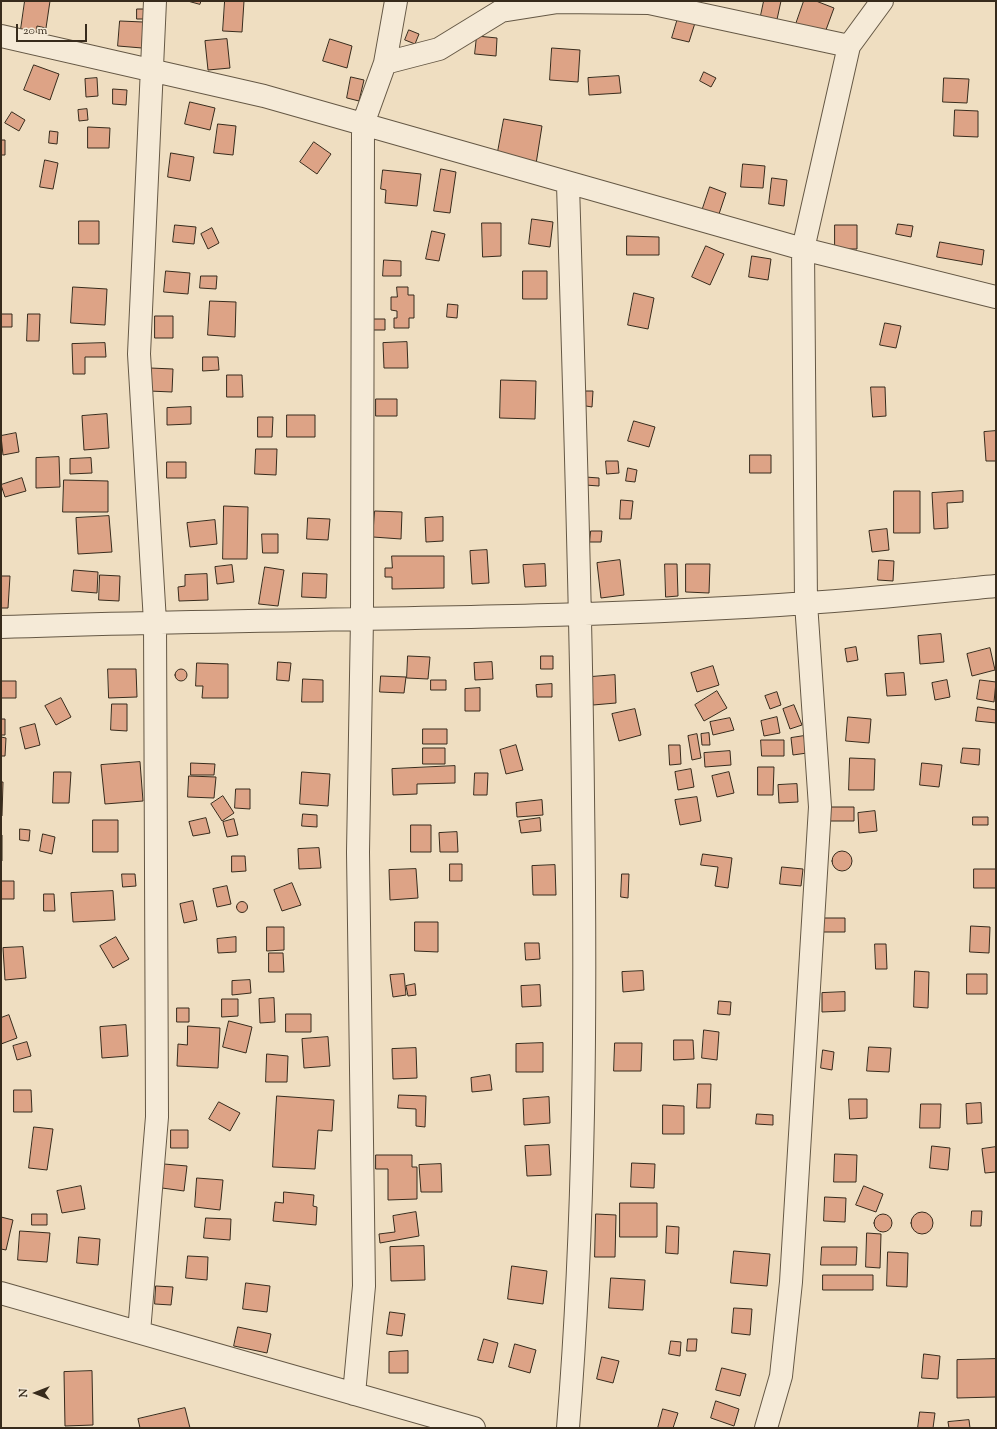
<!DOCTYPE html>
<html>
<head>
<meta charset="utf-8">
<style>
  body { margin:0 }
  #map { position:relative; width:997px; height:1429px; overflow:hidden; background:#efdec1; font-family:"Sorts Mill Goudy",serif }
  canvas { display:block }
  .frame { position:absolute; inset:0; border:2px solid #372b1c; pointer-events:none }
  .north { position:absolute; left:16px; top:1373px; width:40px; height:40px; -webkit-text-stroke:3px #f5ead7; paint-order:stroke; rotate:270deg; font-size:11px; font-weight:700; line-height:16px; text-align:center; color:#372b1c }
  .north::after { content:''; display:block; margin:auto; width:14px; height:18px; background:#372b1c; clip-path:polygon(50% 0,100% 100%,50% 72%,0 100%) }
  .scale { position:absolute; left:16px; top:24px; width:71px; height:18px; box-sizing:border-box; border:2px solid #372b1c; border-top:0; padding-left:5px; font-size:12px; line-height:14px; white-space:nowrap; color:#372b1c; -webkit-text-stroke:3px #f5ead7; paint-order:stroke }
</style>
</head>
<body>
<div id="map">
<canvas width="997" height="1429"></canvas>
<div class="frame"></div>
<div class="north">N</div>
<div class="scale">20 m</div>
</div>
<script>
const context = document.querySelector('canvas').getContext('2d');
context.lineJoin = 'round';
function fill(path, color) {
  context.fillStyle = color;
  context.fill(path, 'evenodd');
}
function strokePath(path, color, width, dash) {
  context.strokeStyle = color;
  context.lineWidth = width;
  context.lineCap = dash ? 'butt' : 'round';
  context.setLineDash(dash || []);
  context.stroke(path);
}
const building = new Path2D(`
  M25,1h25l-4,27 -9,-2 -1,6 -15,-3z
  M188,1h13l-1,3z
  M225,1h19l-2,31 -19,-1z
  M764,1h17l-5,23 -16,-4z
  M804,1h12l18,7 -11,30 -28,-11z
  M137,9h8v10h-8z
  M678,18l17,5 -6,19 -17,-4z
  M120,21l23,1 -1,26 -24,-2z
  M409,30l10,4 -4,10 -10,-4z
  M477,36l20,2 -1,18 -21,-2z
  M227,39l3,29 -22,2 -3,-29z
  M330,39l22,7 -5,22 -24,-7z
  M552,48l28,2 -2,32 -28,-2z
  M34,65l25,9 -9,26 -26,-10z
  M704,72l12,6 -5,9 -11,-6z
  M619,76l2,17 -32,2 -1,-17z
  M351,77l13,3 -5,21 -12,-3z
  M97,78l1,18 -12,1 -1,-18z
  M944,78l25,1 -2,24 -24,-1z
  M113,89l14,1 -1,15 -13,-1z
  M190,102l25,6 -5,22 -25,-6z
  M87,109l1,11 -9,1 -1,-11z
  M955,110l23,1v26l-24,-1z
  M12,112l13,8 -6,11 -14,-8z
  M504,119l38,7 -6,38 -39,-7z
  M218,124l18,2 -3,29 -19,-2z
  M88,127l22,1 -1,20h-21z
  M50,131l8,1 -1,12 -8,-1z
  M1,140h4v15h-4z
  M314,142l17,12 -14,20 -17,-12z
  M171,153l23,4 -4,24 -22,-4z
  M45,160l13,3 -5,26 -13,-2z
  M743,164l22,2 -2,22 -22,-1z
  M441,169l15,3 -6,41 -16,-2z
  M383,170l38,4 -4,32 -32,-3 1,-13 -5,-1z
  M772,178l15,2 -3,26 -15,-2z
  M710,187l16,6 -8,24 -16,-6z
  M532,219l21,3 -3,25 -21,-3z
  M79,221h20v23h-20z
  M482,223h19v33l-18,1z
  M898,224l15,2 -2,11 -15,-3z
  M175,225l21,2 -2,17 -21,-2z
  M835,225h22v24h-22z
  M212,228l7,15 -11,6 -7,-15z
  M432,231l13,3 -6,27 -13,-2z
  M627,236l32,1v18h-32z
  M940,242l44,8 -2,15 -45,-8z
  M706,246l18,8 -14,31 -18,-8z
  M752,256l19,3 -3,21 -19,-3z
  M384,260l17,1v15h-18z
  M166,271l24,2 -2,21 -24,-2z
  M523,271h24v28h-24z
  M201,276h16l-1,13 -16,-1z
  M73,287l34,2 -2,36 -34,-2z
  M397,287h11v8h6v23h-5v10h-15v-10h3v-7l-6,-1v-13h6z
  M634,293l20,5 -6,31 -20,-4z
  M210,301l26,1 -1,35 -27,-2z
  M448,304l10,1 -1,13 -10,-1z
  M1,314h11v13h-11z
  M28,314h12l-1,27h-12z
  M155,316h18v22h-18z
  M369,319h16v11h-16z
  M885,323l16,3 -5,22 -16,-3z
  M407,342l1,26h-24l-1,-25z
  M105,343l1,14h-21v17h-12l-1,-30z
  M203,357h15l1,13 -16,1z
  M150,368l23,1 -1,23 -23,-1z
  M227,375h15l1,22h-16z
  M501,380l35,1 -1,38 -35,-1z
  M871,387h14l1,29 -13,1z
  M586,391h7l-1,16 -6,-1z
  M376,399h21v17h-21z
  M191,407v17l-24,1v-17z
  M107,414l2,34 -25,2 -2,-34z
  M287,415h28v22h-28z
  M258,417h15l-1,20h-14z
  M634,421l21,6 -6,20 -21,-6z
  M996,431v30h-10l-2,-29z
  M16,433l3,19 -16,3 -2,-19z
  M256,449h21l-1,26 -21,-1z
  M750,455h21v18h-21z
  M59,457l1,30 -24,1v-30z
  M91,458l1,15 -22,1v-15z
  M606,461h12l1,12 -12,1z
  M167,462h19v16h-19z
  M628,468l9,2 -2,12 -9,-1z
  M585,477l14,1v8l-14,-1z
  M22,478l4,13 -21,6 -4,-12z
  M64,480l44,1v31h-45z
  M894,491h26v42h-26z
  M963,491v11l-16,1 1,25 -14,1 -2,-36z
  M621,500l12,1 -2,18h-11z
  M224,506l24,1 -1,52h-24z
  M375,511l27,1 -1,27 -28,-2z
  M109,516l3,36 -34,2 -2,-36z
  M443,517v24l-17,1 -1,-24z
  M308,518l22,1 -2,21 -21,-1z
  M215,520l2,24 -27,3 -3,-24z
  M887,529l2,21 -17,2 -3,-21z
  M591,531h11l-1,11h-11z
  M262,534h16v19h-15z
  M487,550l2,33 -17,1 -2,-33z
  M392,556h52v32l-52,1v-12h-7v-9h7z
  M620,560l4,35 -23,3 -4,-35z
  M879,560l15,1 -1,20 -15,-1z
  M545,564l1,22 -21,1 -2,-22z
  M665,564h12l1,32 -12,1z
  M686,564h24l-1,29 -23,-1z
  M232,565l2,17 -17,2 -2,-17z
  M265,567l19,3 -6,36 -19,-2z
  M74,570l24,2 -1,21 -25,-2z
  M303,573l24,1 -1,24 -24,-1z
  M207,574l1,26 -29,1 -1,-14 7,-1v-11z
  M100,575l20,1 -1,25 -20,-1z
  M1,576h9l-2,32h-7z
  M941,634l3,28 -24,2 -2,-28z
  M856,647l2,13 -11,2 -2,-13z
  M990,648l5,22 -23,6 -5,-22z
  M408,656l22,1 -2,22 -21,-1z
  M541,656h12v13h-12z
  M278,662l13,1 -2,18 -12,-1z
  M492,662l1,17 -18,1 -1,-17z
  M197,663l31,1v34h-26l1,-12h-7z
  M713,666l6,19 -22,7 -6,-19z
  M175 675a6 6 0 1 1 12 0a6 6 0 1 1-12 0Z
  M108,669h28l1,28 -28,1z
  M904,673l2,22 -19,1 -2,-22z
  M615,675l1,28 -23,2 -2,-28z
  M381,676l25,1 -2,16 -24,-1z
  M303,679l20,1v22h-21z
  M431,680h15v10h-15z
  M947,680l3,17 -15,3 -3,-17z
  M980,680l16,2 -2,20 -17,-3z
  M1,681h15v17h-15z
  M552,684v13h-15l-1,-12z
  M480,688v23h-15v-22z
  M717,691l10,17 -23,13 -9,-16z
  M777,692l4,13 -11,4 -5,-13z
  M61,698l10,19 -15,8 -11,-19z
  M112,704h15v27l-16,-1z
  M794,705l8,20 -12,4 -7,-20z
  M978,707l18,3v13l-20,-2z
  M635,709l6,26 -22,6 -7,-27z
  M777,717l3,16 -16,3 -3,-15z
  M848,717l23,2 -2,24 -23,-2z
  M730,718l4,12 -21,5 -3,-13z
  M1,719h4v16h-4z
  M35,724l5,21 -15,4 -5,-21z
  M423,729h24v15h-24z
  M709,733l1,12h-8l-1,-11z
  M697,734l4,24 -9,2 -4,-24z
  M804,736l3,17 -14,2 -2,-17z
  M1,737l5,1 -1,18h-4z
  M761,740h23v16h-22z
  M516,745l7,25 -17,4 -6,-24z
  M669,745h11l1,19 -11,1z
  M423,748h22v16h-22z
  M963,748l17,1 -1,16 -18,-2z
  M730,751l1,14 -26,2 -1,-14z
  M850,758l25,1 -1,31h-25z
  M140,762l3,39 -38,3 -4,-39z
  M191,763l24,1 -1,11h-23z
  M922,763l20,2 -3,22 -19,-2z
  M455,766v17l-38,1v10l-24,1 -1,-26z
  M758,767h16l-1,28h-15z
  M691,769l3,18 -16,3 -3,-18z
  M54,772h17l-2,31h-16z
  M302,772l28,2 -2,32 -28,-2z
  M729,772l5,21 -17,4 -5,-21z
  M475,773h13l-1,22h-13z
  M189,776l27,1 -2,21 -26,-1z
  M1,782h2l-1,34h-1z
  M797,784l1,18 -19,1 -1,-18z
  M236,789h14v20l-15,-1z
  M223,796l11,17 -12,8 -11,-17z
  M697,797l4,24 -21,4 -5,-25z
  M542,800l1,15 -26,2 -1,-14z
  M829,807h25v14h-25z
  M875,811l2,20 -18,2 -1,-20z
  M303,814l14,1v12l-15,-1z
  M973,817h15v8h-15z
  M206,818l4,15 -17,3 -4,-14z
  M540,818l1,13 -20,2 -2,-12z
  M234,819l4,16 -11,2 -4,-15z
  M93,820h25v32h-25z
  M411,825h20v27h-20z
  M20,829l10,1 -1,11 -9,-1z
  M457,832l1,20h-18l-1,-19z
  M43,834l12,3 -3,17 -12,-3z
  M1,835h1v26h-1z
  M319,848l2,20 -22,1 -1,-20z
  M832 861a10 10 0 1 1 20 0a10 10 0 1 1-20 0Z
  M703,854l29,4 -4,30 -13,-2 3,-19 -17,-2z
  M232,856h13l1,15 -14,1z
  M450,864h12v17h-12z
  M555,865l1,30h-23l-1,-29z
  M782,867l21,2 -2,17 -21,-2z
  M416,869l2,29 -28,2 -1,-30z
  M974,869h22v19h-22z
  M122,874h13l1,12 -13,1z
  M622,874h7l-1,24 -7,-1z
  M1,881h13v18h-13z
  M292,883l9,22 -19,6 -8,-21z
  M227,886l4,18 -14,3 -4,-18z
  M113,891l2,29 -42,2 -2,-29z
  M44,894h10l1,17h-11z
  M193,901l4,19 -13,3 -4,-19z
  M236.5 907a5.5 5.5 0 1 1 11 0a5.5 5.5 0 1 1-11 0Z
  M821,918h24v14h-24z
  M415,922h23v30l-23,-1z
  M971,926l19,1 -1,26 -19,-1z
  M267,927h17v23l-17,1z
  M116,937l13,22 -16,9 -13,-22z
  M236,937v15l-18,1 -1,-14z
  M525,943h14l1,16 -14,1z
  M875,944h11l1,25h-11z
  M23,947l3,31 -21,2 -2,-32z
  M269,953h14l1,19h-15z
  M643,971l1,19 -21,2 -1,-20z
  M915,971l14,1 -1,36 -14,-1z
  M404,974l2,21 -13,2 -3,-22z
  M967,974h20v20h-20z
  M250,980l1,13 -19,2v-14z
  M415,984l1,11 -8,1 -2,-10z
  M540,985l1,21 -19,1 -1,-21z
  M845,992v19l-23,1v-19z
  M274,998l1,24 -15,1 -1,-24z
  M222,999h16v17l-16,1z
  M719,1001l12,1 -1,13 -12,-1z
  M177,1008h12v14h-12z
  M286,1014h25v18h-25z
  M9,1015l8,23 -16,6v-26z
  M229,1021l23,6 -6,26 -23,-6z
  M126,1025l2,31 -26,2 -2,-31z
  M188,1026l32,2 -2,40 -41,-2 1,-22 9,1z
  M704,1030l15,2 -2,28 -15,-2z
  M328,1037l2,29 -26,2 -2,-29z
  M674,1040h19l1,19 -20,1z
  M27,1042l4,14 -14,4 -4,-14z
  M543,1043v29h-27v-28z
  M615,1043h27l-1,28h-27z
  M869,1047l22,1 -2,24 -22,-1z
  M416,1048l1,30 -24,1 -1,-30z
  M823,1050l11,2 -2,18 -11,-2z
  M267,1054l21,2 -1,26h-21z
  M490,1075l2,15 -20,2 -1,-14z
  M698,1084h13l-1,24h-13z
  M14,1090h17l1,22h-18z
  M399,1095l27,1 -1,31 -9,-1v-17l-18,-1z
  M277,1096l57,4 -2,31 -14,-1 -3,39 -42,-2z
  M549,1097l1,26 -26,2 -1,-26z
  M849,1099h18v19l-17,1z
  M219,1102l21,11 -10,18 -21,-12z
  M981,1103l1,20 -15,1 -1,-20z
  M921,1104h20l-1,24h-20z
  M663,1105l21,1v28h-21z
  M757,1114l16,1v10l-17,-1z
  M34,1127l19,2 -6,41 -18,-2z
  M171,1130h17v18h-17z
  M549,1145l2,30 -24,1 -2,-30z
  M932,1146l18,2 -2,22 -18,-2z
  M996,1147v25l-11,1 -3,-24z
  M835,1154l22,1 -1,27h-22z
  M376,1155h36v12h5v32l-29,1v-31h-12z
  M632,1163l23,1 -1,24 -23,-1z
  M164,1164l23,2 -3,25 -22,-3z
  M441,1164l1,28h-21l-2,-27z
  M197,1178l26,2 -3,30 -25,-3z
  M81,1186l4,23 -23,4 -5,-22z
  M864,1186l19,8 -7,18 -20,-7z
  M284,1192l30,3 -1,11 4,1 -1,18 -43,-4 2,-19 8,1z
  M825,1197l21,1 -1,24 -21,-1z
  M620,1203h37v34h-37z
  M972,1211h10l-1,15h-10z
  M911 1223a11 11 0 1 1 22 0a11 11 0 1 1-22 0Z
  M416,1212l3,24 -39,7 -1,-9 16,-2 -2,-16z
  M874 1223a9 9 0 1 1 18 0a9 9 0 1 1-18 0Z
  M32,1214h15v11h-15z
  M596,1214l20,1 -1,42h-20z
  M1,1217l12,3 -7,30 -5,-1z
  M206,1218l25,1 -1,21 -26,-2z
  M667,1226l12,1 -1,27 -12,-1z
  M20,1231l30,2 -3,29 -29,-2z
  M867,1233l14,1 -1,34 -14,-1z
  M79,1237l21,2 -2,26 -21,-2z
  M424,1246l1,34 -34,1 -1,-34z
  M822,1247h35l-1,18h-35z
  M734,1251l36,3 -3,32 -36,-3z
  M888,1252l20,1 -1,34 -20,-1z
  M188,1256l20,1 -1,23 -21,-2z
  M512,1266l35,5 -4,33 -35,-5z
  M823,1275h50v15h-50z
  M611,1278l34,2 -2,30 -34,-2z
  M246,1283l24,3 -3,26 -24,-3z
  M156,1286l17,1 -2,18 -16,-1z
  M734,1308l18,1 -2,26 -18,-2z
  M390,1312l15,2 -3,22 -15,-2z
  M238,1327l33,7 -4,19 -33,-7z
  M484,1339l14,4 -5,20 -15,-3z
  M688,1339h9l-1,12h-9z
  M671,1341l10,1 -1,14 -11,-2z
  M515,1344l21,6 -6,23 -21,-6z
  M408,1351v22h-19v-21z
  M924,1354l16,2 -2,23 -16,-1z
  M602,1357l17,4 -6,22 -16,-4z
  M996,1359v38l-39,1v-38z
  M722,1368l24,6 -6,22 -24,-6z
  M92,1371l1,54 -28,1 -1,-54z
  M716,1401l23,8 -5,17 -23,-8z
  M185,1408l5,20h-50l-2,-9z
  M663,1409l15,4 -5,15h-15z
  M920,1412l15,1 -2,15h-15z
  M969,1420l1,8h-21l-1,-6z`);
fill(building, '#dda386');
strokePath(building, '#372b1c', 1);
const minor = new Path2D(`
  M1,36l263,60 539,153 193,48
  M385,63l54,-14 62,-38 57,-9 91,1 200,43
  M1,627c268,-10 538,-5 806,-24 63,-4 126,-11 189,-17
  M1,1293l473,135
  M139,1332l18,-215 -2,-495 -16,-268 16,-353
  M354,1394l10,-108 -6,-434 4,-234 1,-494 22,-61 11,-62
  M568,1428c17,-210 18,-421 15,-631 -2,-205 -9,-409 -15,-613
  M766,1428l15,-52 10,-94 29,-475 -14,-204 -3,-354 46,-203 33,-45`);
strokePath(minor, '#655845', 24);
strokePath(minor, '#f5ead7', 22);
</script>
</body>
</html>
